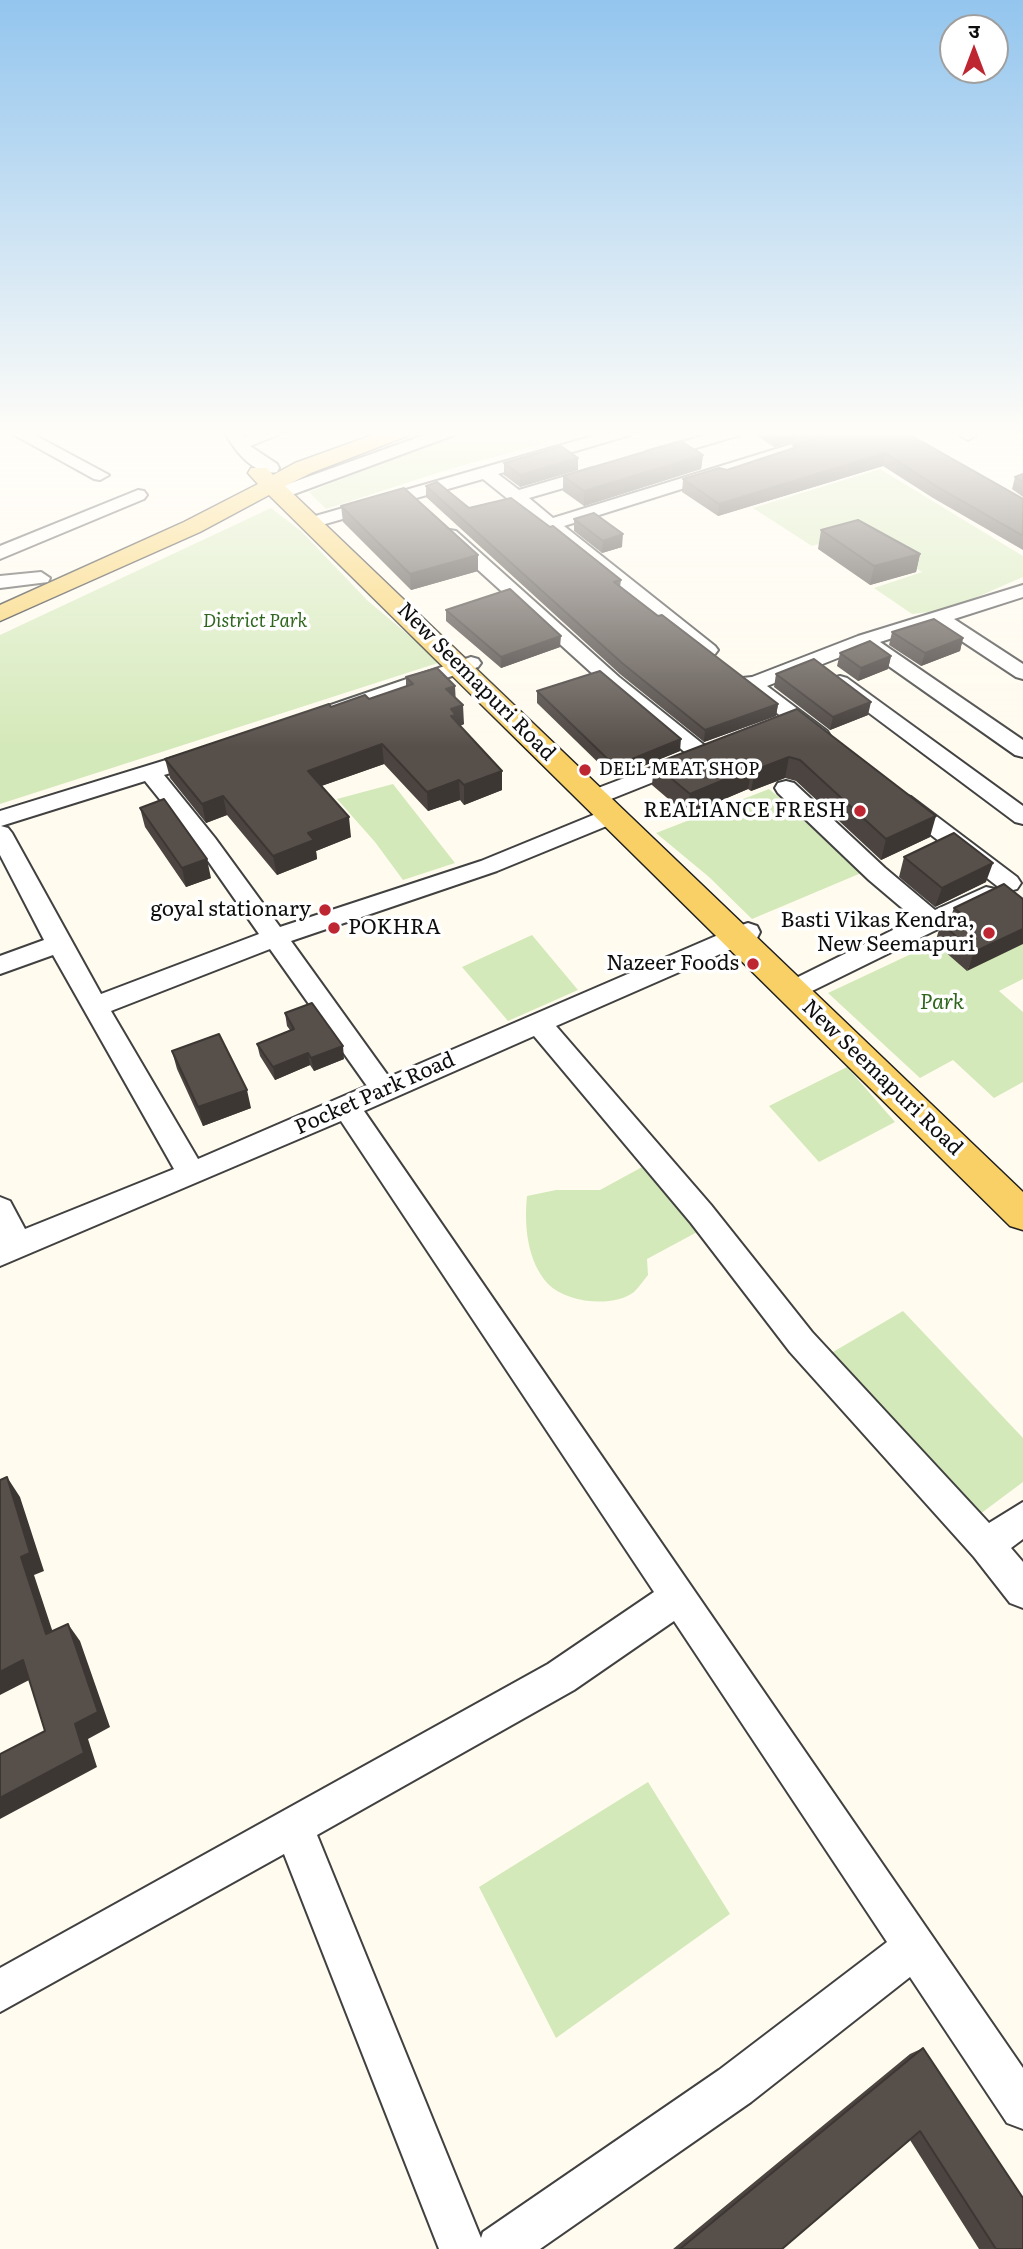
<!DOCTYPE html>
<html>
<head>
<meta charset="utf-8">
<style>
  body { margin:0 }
  #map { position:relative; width:1023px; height:2249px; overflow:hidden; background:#fffbef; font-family:Literata,"Noto Sans Devanagari",serif }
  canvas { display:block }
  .north { position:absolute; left:939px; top:14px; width:70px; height:70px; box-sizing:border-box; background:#fff; border:2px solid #9f9f9f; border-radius:50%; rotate:0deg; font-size:19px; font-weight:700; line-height:28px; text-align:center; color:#0e0e0e }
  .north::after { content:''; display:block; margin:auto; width:24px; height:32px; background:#be2632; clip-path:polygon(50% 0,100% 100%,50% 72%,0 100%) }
</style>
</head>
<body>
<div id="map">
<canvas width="1023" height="2249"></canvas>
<div class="north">उ</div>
</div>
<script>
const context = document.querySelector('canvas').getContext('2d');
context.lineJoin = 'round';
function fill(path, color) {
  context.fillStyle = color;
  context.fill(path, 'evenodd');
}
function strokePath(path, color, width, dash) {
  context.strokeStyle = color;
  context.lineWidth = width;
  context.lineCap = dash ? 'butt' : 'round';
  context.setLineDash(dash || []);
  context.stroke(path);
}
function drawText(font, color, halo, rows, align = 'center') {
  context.font = font + ' Literata,serif';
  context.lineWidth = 7;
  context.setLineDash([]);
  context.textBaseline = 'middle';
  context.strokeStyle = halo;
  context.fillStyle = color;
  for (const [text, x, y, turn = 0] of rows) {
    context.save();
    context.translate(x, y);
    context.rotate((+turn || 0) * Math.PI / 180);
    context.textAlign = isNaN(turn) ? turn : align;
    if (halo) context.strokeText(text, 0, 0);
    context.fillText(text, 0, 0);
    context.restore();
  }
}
fill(new Path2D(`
  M462,432h73l13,11 -92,24 -130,42 -17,-17z
  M880,469l143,87v21l-76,33 -35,4 -38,-26 48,-16 -62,-40 -48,14 -59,-38z
  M271,508l30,23 67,70 73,61 -441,142v-169z
  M393,784l62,79 -52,17 -28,-38 -38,-43z
  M769,789l97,82 -114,48 -43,-42 -53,-44z
  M1005,910l18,14v55l-24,12 24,21v70l-29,16 -41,-38 -33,18 -92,-85z
  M532,935l46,55 -70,31 -46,-54z
  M847,1067l48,55 -76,40 -50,-56z
  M644,1166l55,65 -52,28 1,16c-4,5 -9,12 -14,17 -21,16 -67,11 -86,-8 -21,-23 -24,-59 -21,-88l29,-6h44z
  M903,1311l120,127v44l-59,44 -143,-167z
  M648,1782l82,132 -174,124 -77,-151z`), '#d4e9b9');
const minor = new Path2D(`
  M9,432h20l80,43 -9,5 -6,-1z
  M225,432h16l3,5 14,-5h22l-2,3 -28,11 27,18 2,4 -2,4c-22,5 -44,-23 -52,-40z
  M433,432h23l-2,3 -168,62h-12l-3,-4 3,-4z
  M607,432h25l-2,3 -132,39 21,16 74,-22h12l3,4 -3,4 -76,22 24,20 278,-86h24l-2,3 -289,91 151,120 3,4 -3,4h-14l-218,-175 -172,49 -9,-5 3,-4z
  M717,432h25l-2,3 -88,26 -8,-5 2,-4z
  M955,432h19l2,3 -8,5z
  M138,490l6,1 3,4 -3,4 -144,60v-13z
  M450,530l6,1 163,146 90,72 3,5 -3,5 -10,1 -3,5 -95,38h-16l-3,-5 3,-5 102,-39 -82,-69 -161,-146 -3,-4z
  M41,572l9,6 -2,4 -48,6v-12z
  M1023,585v12l-69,22 69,45v15l-7,-2 -80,-53 -56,18 143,98v17l-8,-2 -152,-107 -96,38 60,45 3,5 -3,5h-16l-72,-59 3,-4 10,-1 106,-41z
  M471,657l7,2 3,4 -3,4 -139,48h-14l-4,-4 4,-4z
  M840,676l7,2 176,128v18l-8,-2 -182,-136 -3,-4 3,-4z
  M205,748l8,2 3,5 -3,5 -49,15 51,63 65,89 201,-66 122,-50 8,-2 8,2 3,5 -3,5 -122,50 -206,70 98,136 350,-151 9,-3 9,3 3,6 -3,6 -201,88 155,179 101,127 177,191 34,-21v37l-12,9 12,14v46l-13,-5 -36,-46 -184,-205 -99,-129 -157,-187 -170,75 659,957v61l-16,-6 -97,-146 -159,125 -211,147h-101l-155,-395 -284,158v-44l548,-304 106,-72 -313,-471 -341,145v-69l10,4 15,28 149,-60 -121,-214 -53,19v-18l44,-16 -44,-85v-44zM145,781l54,67 60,86 -158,60 -89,-161 -4,-5 -7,-2zM270,949l97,137 -169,73 -87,-148zM674,1621l213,321 -168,128 -236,162 -2,6 -164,-403 257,-145z
  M786,781l8,2 91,85 50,42 51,-23 9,2 3,6 -3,6 -183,90 -9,3 -9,-3 -4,-6 4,-6 121,-60 -46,-39 -91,-87 -3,-5 3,-5z
  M903,795l8,2 106,80 4,6 -4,6 -8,2 -8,-2 -106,-82 -3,-5 3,-5z`);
const major = new Path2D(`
  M381,432h29l-3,4 -96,37 -26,13 738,706v38l-13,-4 -741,-731 -69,37 -200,89v-16l184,-83 74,-38 -10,-11 3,-5h16l6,7 22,-12z`);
strokePath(minor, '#414141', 4);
strokePath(major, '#1f1f1f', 3);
fill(minor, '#fff');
fill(major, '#f8d066');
fill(new Path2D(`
  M754,432h69l-49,15 -20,-13z
  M835,432l188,67v51l-90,-52 -50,-32 -165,50 -36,-24 1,-13 44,-9 66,-21v-4z
  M703,455l-2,14 -117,37 -21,-15v-15z
  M578,458v12l-58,17 -16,-12v-12z
  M1023,474v23l-11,-8 3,-12z
  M426,486l43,22 81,19 71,53 -1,7 38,29 120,88 -2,12 -72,26 -83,-67 -195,-178z
  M341,506l137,49v16l-67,19 -68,-68z
  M574,519l48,28 -20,6 -28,-22z
  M821,530l99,24 -4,18 -46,13 -52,-36z
  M446,610l114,37 -59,21 -55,-47z
  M892,632l71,6 -3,13 -39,15 -32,-21z
  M840,653l51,3 -3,13 -30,12 -21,-15z
  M776,674l92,41 -38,15 -56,-43z
  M406,677l49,9v12l9,26 -4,2 42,45v19l-38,15 -4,-5 -32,11 -44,-47 -63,22 30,51 -35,14 1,8 -40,16 -50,-60 -21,8 -36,-45 -5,-19 166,-52 38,-8 37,-13z
  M537,691l143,60 -66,27 -77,-75z
  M797,709l133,128 -49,23 -85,-79 -11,-3 -34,13 -3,-2 -61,26 -35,-30 2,-21z
  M140,808l71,70 -25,9 -41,-60z
  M904,857l82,25 -51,25 -36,-30z
  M1004,884l-37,87 -32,-28 6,-20 9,-4 4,-11z
  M285,1013l59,46 -30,12 -4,-6 -35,15 -15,-24 -3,-12 33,-14 -3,-4z
  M172,1051l79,57 -48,18 -26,-57z
  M923,2048l100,201h-44l-69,-109 -128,109h-109l237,-195z`), '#4b4440');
fill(new Path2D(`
  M786,432h37l-49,15 2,-12z
  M885,453l-2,13 -165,50 1,-12z
  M703,455l-2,14 -117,37v-15z
  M578,458v12l-58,17v-12z
  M623,534l-1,13 -20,6 1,-12z
  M920,554l-4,18 -46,13 4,-19z
  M478,555v16l-67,19 -1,-16z
  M561,636l-1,11 -59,21v-11z
  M963,638l-3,13 -39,15 4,-13z
  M891,656l-3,13 -30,12 3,-13z
  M455,686l1,19 -10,-16z
  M871,702l-3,13 -38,15 3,-13z
  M778,704l-2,12 -72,26 1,-12z
  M463,705l1,19 -7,3 -5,9 -1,-27z
  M681,739l-1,12 -66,27 1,-12z
  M382,744l2,20 -74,26 -2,-19z
  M789,757l-4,21 -34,13 4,-21z
  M752,768l-4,21 -61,26 3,-21z
  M502,771v19l-38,15v-20z
  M459,780l1,20 -32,11 -1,-19z
  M223,796l4,19 -21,8 -4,-19z
  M936,816l-6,21 -49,23 5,-21z
  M349,817l2,20 -35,14 1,8 -40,16 -4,-19 35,-23z
  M207,859l4,19 -25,9 -4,-19z
  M993,863l-7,19 -51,25 7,-19z
  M1023,929v15l-56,27 7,-19z
  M343,1046l1,13 -30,12 -3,-13z
  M308,1053l2,12 -35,15 -2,-13z
  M247,1090l4,18 -48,18 -5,-19z
  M7,1477l13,20 24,74 -10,4 25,76 -13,-17 -25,-77z
  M68,1624l12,17 30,86 -22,12 9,28 -97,52v-21l75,-74z
  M23,1660l14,16 -37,19v-23z`), '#3d3734');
const building = new Path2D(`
  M771,432h15l-10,3z
  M835,432h70l118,67v37l-87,-50 -51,-33 -166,51 -36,-25 36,-11 8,2 70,-23 -4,-2z
  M681,441l22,14 -119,36 -21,-15z
  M561,446l17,12 -58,17 -16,-12z
  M1023,474v8l-8,-5z
  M437,482l32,26 42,-10 39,29 3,-1 68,54 -7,2 44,34 4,-1 116,89 -73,26 -83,-67 -196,-177z
  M404,488l74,67 -68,19 -69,-68z
  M594,513l29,21 -20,7 -29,-22z
  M858,520l62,34 -46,12 -53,-36z
  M510,589l51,47 -60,21 -55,-47z
  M934,619l29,19 -38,15 -33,-21z
  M870,641l21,15 -30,12 -21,-15z
  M814,659l57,43 -38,15 -57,-43z
  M437,668l18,18 -9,3 17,16 -12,4 5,6 -5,1 51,55 -38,14 -5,-5 -32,12 -45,-48 -74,27 41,46 -41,16 6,7 -41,16 -50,-60 -21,8 -37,-45 164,-55 2,3 34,-12 4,4 44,-15 -7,-7z
  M600,671l81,68 -66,27 -78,-75z
  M797,709l139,107 -50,23 -86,-79 -11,-3 -34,13 -3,-2 -62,26 -36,-30z
  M164,799l43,60 -25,9 -42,-60z
  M954,833l39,30 -51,25 -38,-31z
  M1004,884l19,15v30l-49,23 -33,-29 21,-9 -8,-6z
  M312,1003l31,43 -32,12 -3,-5 -35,14 -16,-23 37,-15 -9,-16z
  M219,1034l28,56 -49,17 -26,-56z
  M7,1477l23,76 -9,4 25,77 22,-10 30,88 -23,12 9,29 -84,45v-44l45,-23 -22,-71 -23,12v-192z
  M923,2048l100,150v51h-27l-76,-118 -138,118h-102z`);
fill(building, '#574f4a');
strokePath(building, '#3d3734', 2);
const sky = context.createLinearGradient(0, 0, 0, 747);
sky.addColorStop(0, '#93c5ee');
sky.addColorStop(0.58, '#fffdf8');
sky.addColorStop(1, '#fffdf800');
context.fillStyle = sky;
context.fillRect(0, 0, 1023, 747);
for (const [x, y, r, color] of [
  [585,770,7,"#be2632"],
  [860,811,7,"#be2632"],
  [325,910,7,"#be2632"],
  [334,928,7,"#be2632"],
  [989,933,7,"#be2632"],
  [753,964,7,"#be2632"]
]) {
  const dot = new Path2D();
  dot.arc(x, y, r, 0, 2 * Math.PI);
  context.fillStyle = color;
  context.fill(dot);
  strokePath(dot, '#fff', 2.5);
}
drawText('italic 18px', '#2f661e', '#fff', [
  ["District Park",255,622]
]);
drawText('18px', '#0e0e0e', '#fff', [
  ["DELL MEAT SHOP",599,770]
], 'left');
drawText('21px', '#0e0e0e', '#fff', [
  ["New Seemapuri Road",476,682,45],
  ["New Seemapuri Road",882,1078,44],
  ["Pocket Park Road",375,1094,-24]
]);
drawText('21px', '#0e0e0e', '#fff', [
  ["REALIANCE FRESH",846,811],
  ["goyal stationary",311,910],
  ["Basti Vikas Kendra,",975,921],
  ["New Seemapuri",975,945],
  ["POKHRA",348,928,"left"],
  ["Nazeer Foods",739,964]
], 'right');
drawText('italic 21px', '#2f661e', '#fff', [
  ["Park",942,1003]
]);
</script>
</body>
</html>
